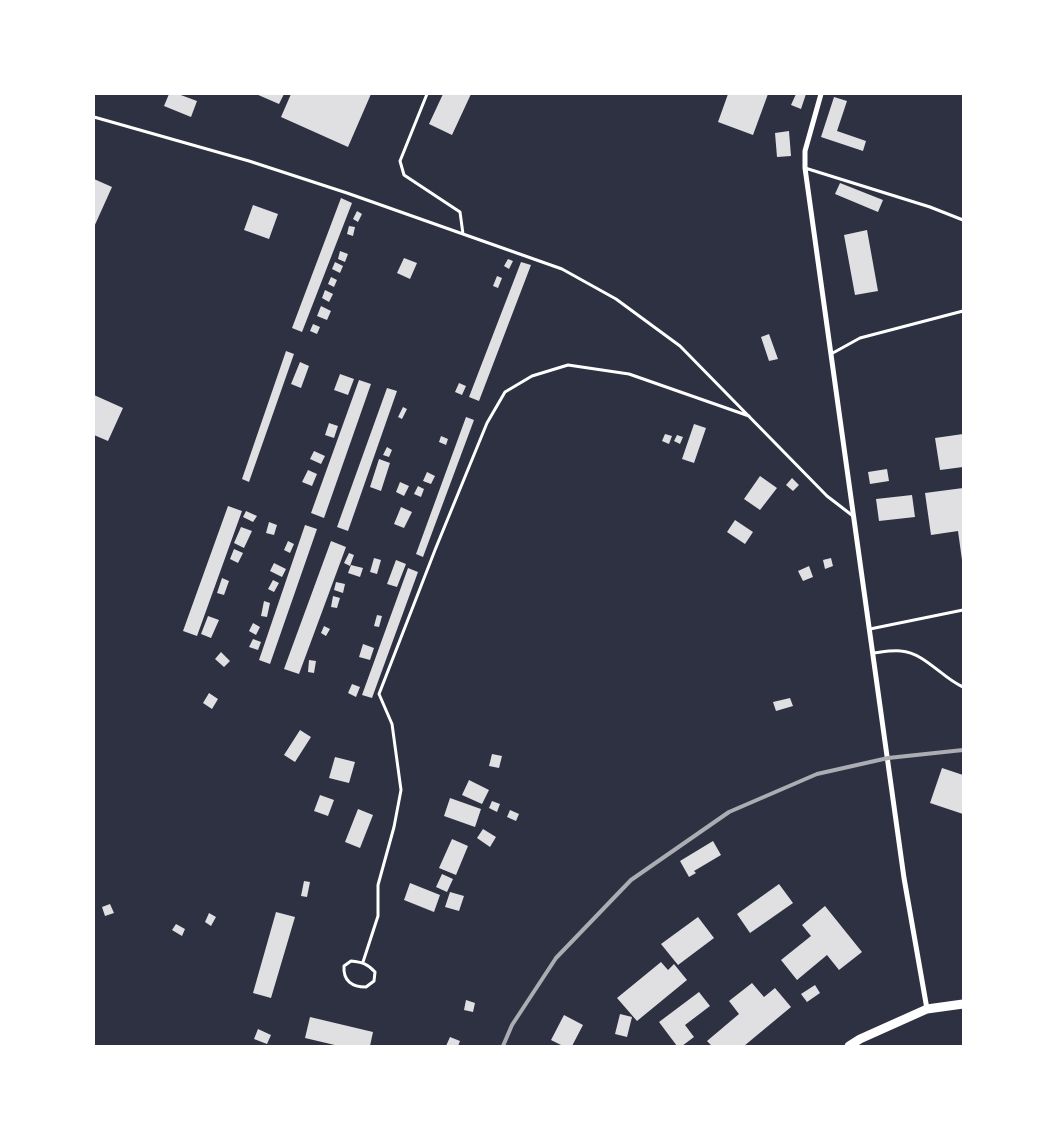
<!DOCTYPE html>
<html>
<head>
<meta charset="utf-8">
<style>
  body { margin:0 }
  #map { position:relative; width:1057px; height:1140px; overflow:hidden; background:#2d3142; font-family:"Golos Text",sans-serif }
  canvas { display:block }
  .frame { position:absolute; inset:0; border:95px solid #fff; pointer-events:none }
</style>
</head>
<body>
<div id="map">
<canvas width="1057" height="1140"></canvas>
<div class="frame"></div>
</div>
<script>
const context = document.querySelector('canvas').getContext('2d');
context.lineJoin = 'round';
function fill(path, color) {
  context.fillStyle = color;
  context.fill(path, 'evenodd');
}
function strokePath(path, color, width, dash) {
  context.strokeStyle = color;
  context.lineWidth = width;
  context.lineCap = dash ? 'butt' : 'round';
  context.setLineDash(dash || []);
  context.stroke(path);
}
fill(new Path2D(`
  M169,94h9l19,7 -6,16 -27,-11z
  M256,94h28l-5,10z
  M291,94h80l-23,53 -67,-30z
  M443,94h28l-19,41 -23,-11z
  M728,94h40l-15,41 -35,-13z
  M796,94h10l-5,15 -10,-4z
  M834,97l13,4 -10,30 29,10 -3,10 -42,-14z
  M789,131l2,25 -14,1 -2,-24z
  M94,179l18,8 -18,40z
  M840,183l43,17 -5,12 -43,-18z
  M341,198l11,5 -50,129 -10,-4z
  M253,205l25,9 -9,25 -25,-9z
  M357,211l5,3 -4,8 -5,-3z
  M349,226l6,1 -2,9 -6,-2z
  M867,230l11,61 -23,4 -11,-60z
  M340,251l8,3 -3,8 -7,-3z
  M404,258l13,5 -7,16 -13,-6z
  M508,259l5,2 -4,8 -5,-3z
  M335,262l8,4 -3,7 -8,-4z
  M521,262l10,3 -52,136 -10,-4z
  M497,276l5,2 -4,10 -5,-2z
  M331,277l6,3 -3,7 -6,-3z
  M325,290l8,4 -4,8 -7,-4z
  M321,306l10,5 -4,9 -10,-4z
  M313,324l7,3 -3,7 -7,-3z
  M769,334l9,25 -9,2 -8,-24z
  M286,351l8,3 -45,128 -7,-3z
  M300,362l9,4 -8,22 -10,-4z
  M340,374l14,5 -6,16 -14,-5z
  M359,380l12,4 -47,134 -13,-5z
  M459,383l7,3 -4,9 -7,-3z
  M387,388l10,3 -49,140 -11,-4z
  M94,395l29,13 -15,33 -14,-6z
  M403,407l4,2 -5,10 -4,-2z
  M466,417l8,3 -51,137 -7,-3z
  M329,423l9,3 -4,12 -9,-3z
  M694,424l12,4 -12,35 -12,-4z
  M665,434l7,2 -3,8 -7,-3z
  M963,434v33l-23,3 -5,-32z
  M677,435l6,2 -3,7 -6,-3z
  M441,436l7,3 -2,6 -7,-3z
  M387,447l5,3 -3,7 -6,-2z
  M314,451l11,5 -4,8 -11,-5z
  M379,459l11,4 -9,28 -11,-4z
  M887,469l2,12 -19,3 -2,-12z
  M308,470l9,4 -5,12 -10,-4z
  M427,472l8,4 -4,8 -8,-3z
  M760,476l17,12 -17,22 -16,-11z
  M792,478l7,7 -6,6 -7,-6z
  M400,482l9,4 -5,10 -8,-4z
  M418,486l6,3 -3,8 -7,-3z
  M963,488v72h-1l-4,-29 -27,4 -6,-42z
  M912,495l3,22 -36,4 -3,-22z
  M228,506l14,5 -45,125 -14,-5z
  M401,507l11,5 -8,16 -10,-4z
  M246,511l11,5 -4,6 -10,-5z
  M735,520l18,12 -8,12 -18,-12z
  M269,522l8,3 -3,10 -8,-2z
  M305,525l12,4 -47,135 -11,-4z
  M241,527l11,4 -8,17 -10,-5z
  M288,541l6,3 -4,9 -6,-3z
  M331,541l15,6 -47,127 -15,-5z
  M234,549l9,4 -5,10 -8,-4z
  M349,553l5,2 -4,11 -6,-3z
  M374,558l7,2 -4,14 -7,-2z
  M831,558l2,8 -8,3 -2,-9z
  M396,560l10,4 -9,23 -10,-3z
  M274,563l12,6 -4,8 -12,-6z
  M351,565l12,3 -3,9 -12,-4z
  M809,566l4,11 -10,4 -5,-10z
  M408,568l10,4 -46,126 -10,-3z
  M222,578l7,3 -5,14 -7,-2z
  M273,580l6,3 -5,9 -6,-3z
  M336,582l9,2 -2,9 -9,-3z
  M333,596l7,2 -3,10 -6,-1z
  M264,601l6,2 -3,14 -6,-1z
  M377,615l5,1 -3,11 -5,-1z
  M208,616l11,4 -8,18 -10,-4z
  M253,623l7,4 -4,8 -7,-4z
  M324,626l6,3 -4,7 -5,-3z
  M253,639l8,3 -3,8 -9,-3z
  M363,644l11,4 -4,12 -11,-3z
  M221,652l9,9 -6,6 -9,-8z
  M309,660l7,1 -2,12 -6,-1z
  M352,684l8,3 -4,10 -8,-4z
  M209,693l9,6 -6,10 -9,-6z
  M790,698l3,8 -17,5 -3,-9z
  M300,730l11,7 -16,25 -11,-7z
  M492,754l10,2 -3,12 -10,-2z
  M335,757l20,5 -6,21 -20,-5z
  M942,768l21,7v39l-33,-11z
  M469,780l20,10 -7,14 -20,-9z
  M320,795l14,5 -6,16 -14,-5z
  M450,798l31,11 -6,18 -31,-11z
  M492,801l8,3 -3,8 -8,-4z
  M358,809l15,6 -13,33 -15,-6z
  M510,810l9,4 -3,7 -9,-4z
  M483,829l13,8 -6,10 -13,-9z
  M452,839l16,7 -12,29 -17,-7z
  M713,841l8,14 -27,16 2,2 -7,4 -9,-16z
  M442,874l11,5 -6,13 -11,-5z
  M304,881l6,1 -3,15 -6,-1z
  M410,883l30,12 -6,17 -30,-12z
  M779,884l14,19 -43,30 -13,-19z
  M450,892l14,4 -5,15 -14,-4z
  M110,904l4,9 -9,3 -3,-9z
  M825,906l37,46 -23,18 -12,-15 -30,25 -16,-20 30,-24 -9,-11z
  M276,912l19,5 -24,81 -18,-5z
  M209,913l7,4 -5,9 -6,-4z
  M698,917l16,21 -36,27 -17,-21z
  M176,924l9,5 -3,7 -10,-6z
  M661,962l7,8 6,-6 13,16 -50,41 -20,-23z
  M752,983l12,14 11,-9 16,19 -47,39h-32l-5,-5 32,-27 -10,-13z
  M815,985l5,8 -13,9 -6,-8z
  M699,992l11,14 -25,19 9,12 -12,9h-5l-18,-24z
  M466,1000l9,3 -2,9 -9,-2z
  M620,1014l12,3 -5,20 -12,-3z
  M564,1015l19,10 -11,21h-9l-12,-6z
  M310,1017l63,15 -3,14h-31l-34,-8z
  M258,1029l13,6 -4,9 -13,-5z
  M450,1037l10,4 -2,5h-12z`), '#e0e0e3');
strokePath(new Path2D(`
  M427,94l-27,67 4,14 56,37 3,22
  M94,117l155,44 98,32 215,76 54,30 64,47 147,150 26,20
  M805,168l125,39 33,13
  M831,354l29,-16 103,-27
  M870,629l93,-19
  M873,653c9,-1 19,-3 28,-2 24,2 41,27 62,36
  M351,961c11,1 17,3 24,11l-1,9 -8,6c-14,0 -23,-6 -22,-21z
  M363,962l15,-46v-31l16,-58 7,-37 -9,-66 -13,-30 56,-144 52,-127 18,-31 27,-16 36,-11 61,9 120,42`), '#fff', 3);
strokePath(new Path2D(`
  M821,94l-16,57v17l99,710 23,131`), '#fff', 5);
strokePath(new Path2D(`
  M849,1046l11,-7 67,-30 36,-5`), '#fff', 9);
strokePath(new Path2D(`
  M503,1046l9,-21 44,-67 75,-78 98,-68 88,-38 71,-16 75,-8`), '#abadb3', 4);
</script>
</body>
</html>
